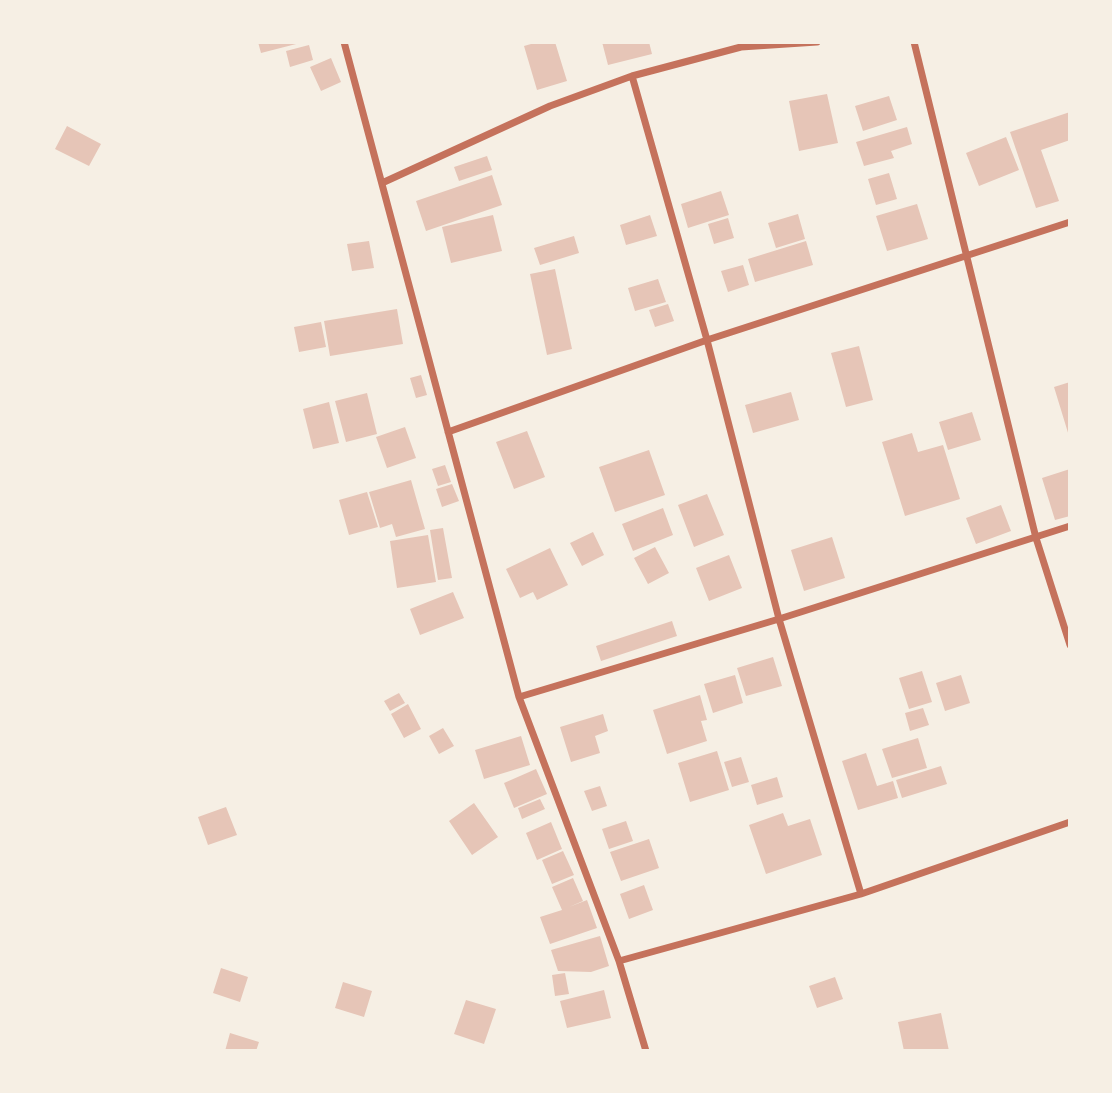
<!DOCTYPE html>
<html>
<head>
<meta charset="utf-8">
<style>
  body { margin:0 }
  #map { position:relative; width:1112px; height:1093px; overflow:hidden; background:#f6efe4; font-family:"Nunito Sans",sans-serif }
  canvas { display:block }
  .frame { position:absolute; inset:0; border:44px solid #f6efe4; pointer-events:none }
</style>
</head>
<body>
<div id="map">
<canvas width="1112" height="1093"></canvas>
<div class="frame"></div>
</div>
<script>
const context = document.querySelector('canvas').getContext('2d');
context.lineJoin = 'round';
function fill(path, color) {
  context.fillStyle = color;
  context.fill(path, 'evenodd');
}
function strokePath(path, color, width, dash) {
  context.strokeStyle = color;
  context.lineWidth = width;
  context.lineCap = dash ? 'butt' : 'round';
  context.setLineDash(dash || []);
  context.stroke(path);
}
fill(new Path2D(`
  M258,42h42v1l-39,10z
  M538,42h17l12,39 -30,9 -13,-44z
  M602,42h47l3,12 -44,11z
  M309,45l4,15 -23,7 -4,-16z
  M331,58l10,24 -20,9 -11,-24z
  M827,94l11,49 -39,8 -10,-50z
  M889,96l8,24 -34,11 -8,-25z
  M1070,112v28l-29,10 18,51 -23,7 -26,-76z
  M67,126l34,18 -12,22 -34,-17z
  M907,127l5,17 -21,7 3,7 -30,8 -8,-24z
  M1006,137l13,33 -40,16 -13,-33z
  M487,156l5,14 -33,11 -5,-14z
  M889,173l8,26 -21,6 -8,-26z
  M492,175l10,30 -76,26 -10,-30z
  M721,191l8,24 -41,13 -7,-24z
  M917,204l11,35 -41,12 -11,-35z
  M798,214l7,25 -29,9 -8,-25z
  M493,215l9,36 -51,12 -9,-36z
  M650,215l7,21 -31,9 -6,-20z
  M728,218l6,20 -20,6 -6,-20z
  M574,236l5,17 -39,12 -6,-17z
  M369,241l5,27 -22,3 -5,-27z
  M806,241l7,24 -58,17 -7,-23z
  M743,265l6,20 -21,7 -7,-21z
  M555,269l17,80 -25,6 -17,-81z
  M658,279l8,23 -31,9 -7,-23z
  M668,304l6,17 -19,6 -6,-17z
  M397,309l6,35 -73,12 -6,-35z
  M321,322l5,25 -27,5 -5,-25z
  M859,346l14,54 -27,7 -15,-54z
  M421,375l6,20 -11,3 -6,-20z
  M1070,382v54h-1l-15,-49z
  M791,392l8,28 -46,13 -8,-28z
  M367,393l10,41 -31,8 -11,-41z
  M329,402l10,41 -26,6 -10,-40z
  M972,412l9,28 -33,10 -9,-28z
  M405,427l11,31 -29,10 -11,-31z
  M527,431l18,46 -31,12 -18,-47z
  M912,433l6,19 25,-7 17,54 -55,17 -23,-74z
  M649,450l16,45 -50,17 -16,-45z
  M445,465l6,17 -13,4 -6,-17z
  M1070,469v47l-15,4 -13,-42z
  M411,480l14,49 -29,8 -4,-13 -12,4 -11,-36z
  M452,484l7,17 -17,6 -6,-18z
  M367,492l11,35 -29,8 -10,-35z
  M707,494l17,41 -30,12 -16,-42z
  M1001,505l10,26 -35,13 -10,-26z
  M663,508l10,27 -40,16 -11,-27z
  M443,528l9,50 -14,2 -8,-50z
  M593,532l11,23 -22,11 -12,-23z
  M428,535l8,47 -39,6 -7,-47z
  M832,537l13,41 -41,13 -13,-41z
  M655,547l14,26 -21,11 -14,-26z
  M550,548l18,37 -31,15 -4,-8 -13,6 -14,-29z
  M729,555l13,33 -33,13 -13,-33z
  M453,592l11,26 -44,17 -10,-26z
  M672,621l5,15 -76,25 -5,-15z
  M773,657l9,29 -36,10 -9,-28z
  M922,671l10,31 -23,7 -10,-31z
  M735,675l8,28 -30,10 -9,-29z
  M961,675l9,28 -25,8 -9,-28z
  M399,693l6,10 -15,8 -6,-10z
  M700,695l7,25 -6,1 6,20 -40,13 -14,-44z
  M408,704l13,25 -17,9 -13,-24z
  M923,708l6,17 -19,6 -5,-18z
  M603,714l5,17 -13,5 5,17 -29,9 -11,-35z
  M443,728l11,18 -15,8 -10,-18z
  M521,736l9,29 -46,14 -9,-29z
  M918,738l9,30 -35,10 -10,-29z
  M717,751l12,39 -39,12 -12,-39z
  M866,753l11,33 16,-5 5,17 -40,12 -16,-49z
  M741,757l8,25 -17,5 -8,-25z
  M941,766l6,18 -45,14 -6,-18z
  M536,769l11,25 -33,14 -10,-25z
  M777,777l6,20 -26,8 -6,-20z
  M600,786l7,20 -15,5 -8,-20z
  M540,799l5,10 -23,10 -4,-11z
  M474,803l24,34 -26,18 -23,-34z
  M226,807l11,28 -29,10 -10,-28z
  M783,813l5,13 22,-7 12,36 -56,19 -17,-49z
  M626,821l7,20 -24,8 -7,-20z
  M551,822l11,27 -25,11 -11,-27z
  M649,839l10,29 -38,13 -11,-29z
  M563,851l11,24 -22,9 -10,-24z
  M573,878l10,23 -14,6 18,-7 10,28 -47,16 -10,-27 22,-7 -10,-23z
  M644,885l9,25 -24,9 -9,-25z
  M600,936l9,30 -18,6 -33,-1 -7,-21z
  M221,968l27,9 -8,25 -27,-9z
  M565,973l4,21 -14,2 -3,-21z
  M835,977l8,22 -26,9 -8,-22z
  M343,982l29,9 -8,26 -29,-9z
  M604,990l7,28 -44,10 -7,-27z
  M466,1000l30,9 -12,35 -30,-10z
  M941,1013l8,38h-45l-6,-29z
  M230,1033l29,9 -3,9h-31z`), '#e6c5b7');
strokePath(new Path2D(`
  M344,42l175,655 100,264 27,90
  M914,42l122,496 34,107
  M632,76l75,264 72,279 82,275
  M382,183l168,-77 82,-30 109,-29 76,-5
  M448,432l259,-92 363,-118
  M519,697l260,-78 291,-93
  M619,961l242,-67 209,-72`), '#c5725c', 7);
</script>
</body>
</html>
